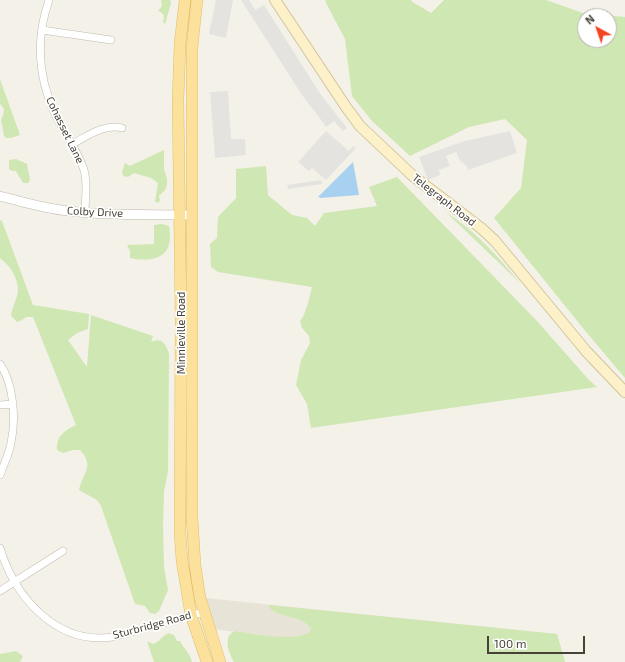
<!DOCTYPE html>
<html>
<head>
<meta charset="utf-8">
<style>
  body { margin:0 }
  #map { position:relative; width:625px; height:662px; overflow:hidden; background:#f4f1e9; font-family:"Exo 2",sans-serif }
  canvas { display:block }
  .north { position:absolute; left:577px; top:8px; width:40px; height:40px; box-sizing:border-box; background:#fff; border:1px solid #b5b3af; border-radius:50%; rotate:320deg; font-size:11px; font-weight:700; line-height:16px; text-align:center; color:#474137 }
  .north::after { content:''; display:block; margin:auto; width:14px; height:18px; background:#f34321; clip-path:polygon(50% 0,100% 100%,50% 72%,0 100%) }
  .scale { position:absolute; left:487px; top:636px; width:98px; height:18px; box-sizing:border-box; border:2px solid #474137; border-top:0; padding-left:5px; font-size:12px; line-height:14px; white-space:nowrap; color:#474137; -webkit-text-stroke:3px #fff; paint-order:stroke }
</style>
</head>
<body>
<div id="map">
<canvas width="625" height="662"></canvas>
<div class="north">N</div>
<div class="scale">100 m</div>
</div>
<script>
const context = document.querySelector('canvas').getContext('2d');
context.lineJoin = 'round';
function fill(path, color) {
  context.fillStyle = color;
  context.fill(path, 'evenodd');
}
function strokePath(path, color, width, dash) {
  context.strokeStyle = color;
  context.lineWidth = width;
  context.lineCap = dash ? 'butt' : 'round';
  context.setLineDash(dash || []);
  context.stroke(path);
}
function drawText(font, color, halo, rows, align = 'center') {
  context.font = font + ' "Exo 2",sans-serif';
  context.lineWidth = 3.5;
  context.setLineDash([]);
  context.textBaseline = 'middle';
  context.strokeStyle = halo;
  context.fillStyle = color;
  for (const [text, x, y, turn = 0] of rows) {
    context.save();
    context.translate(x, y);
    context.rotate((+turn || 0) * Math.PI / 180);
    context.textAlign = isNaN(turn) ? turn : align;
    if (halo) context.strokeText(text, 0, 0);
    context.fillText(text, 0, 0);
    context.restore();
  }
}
fill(new Path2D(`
  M205,598l352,36 8,28h-95l-257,-33z`), '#e8e3d7');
fill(new Path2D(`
  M161,0h9l1,3 -6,21 -2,-2c2,-6 1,-9 -5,-11l4,-5z
  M327,0h85l-1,1 20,12 13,-13h102l37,13 42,4v361l-38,-45 -93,-115 27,-30 6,-48 -22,-21 -36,8 -59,29 -38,-35 -20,-25 -7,-57 -20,-38zM585,16h24v24h-24z
  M0,79l20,56 -9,3h-5l-2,-2 -3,-16 2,-5 1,-6 -4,-5z
  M164,150v19l3,10v6l-2,5 -6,6 1,5 -2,2 -3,-1 3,-19 -7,-5 -17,-5 -6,4 -5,-1 -1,-4 3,-9 5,3z
  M16,159l11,5 3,16 -2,3h-5l-7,-12h-4l-3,-2v-9z
  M266,166l2,29 24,20 15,3 8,8 9,-13 53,-7 -8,-19 28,-10 140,144 52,59 8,7 -286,41 -4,-24 -11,-19 5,-25 9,-17 -1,-7 -7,-8 -2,-7c5,-4 10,-25 12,-34l-94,-15 -7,-5 -1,-23 7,-6 1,-21 18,-19v-29z
  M446,212c30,20 51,43 74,71z
  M0,220l2,1 31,84 56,9 -1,15 -11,4 -9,7 19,27 4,-52 62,21 -2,6c11,-5 15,2 18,12l-1,117 -4,21 -1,35 1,40 4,23 -9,21 -4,3 -5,-1 -5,-7 -10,-2 -34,-98 -4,-6 -18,-10c4,-18 16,-23 1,-40h-7l-10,3 -6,-3c-1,-14 8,-20 19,-25l-43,-108h-7l-4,3 -5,2 -6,-6c1,-9 6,-17 7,-25 0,-14 -8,-25 -18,-33z
  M162,224l7,2c6,31 -14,37 -39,32v-7l-3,-6 27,-1v-19z
  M268,605l289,29 8,28h-331c-5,-9 -12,-25 1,-31 17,3 62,11 75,1l1,-4c-12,-15 -36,-9 -43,-23z
  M169,633l5,2 3,6h3c4,8 10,12 12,21h-38l-7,-21 6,3c7,-2 8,-8 16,-11z
  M16,651l7,5 -3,6h-20v-8z`), '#cfe7b3');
fill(new Path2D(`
  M216,0h17l-7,38 -17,-4z
  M241,0h8l6,10 9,-5 57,90 26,33 -4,3 -9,-10 -8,6 -4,-6 -20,-26z
  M228,91l3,48h14l1,16 -31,3 -5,-66z
  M326,131l23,20 4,-5 3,2 -30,32 -14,-12 -3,3 -11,-9z
  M510,131l7,22 -49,17 -2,-5 -6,-4 -4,-9 -10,4 4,10 -11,4 1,5 -12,5 -9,-23 46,-16z
  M321,180l1,4 -34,5 -1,-4z`), '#e5e3e0');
fill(new Path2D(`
  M353,162l6,33 -39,3 -2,-2 2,-1z`), '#a7d1ee');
const minor = new Path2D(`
  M49,0c-14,40 -11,78 7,116 9,18 22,35 28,54 4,14 1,29 1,43
  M42,30l69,10
  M72,144c14,-7 33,-21 50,-16
  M0,364c14,20 16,56 11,79 -2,11 -7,21 -11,32
  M0,405l13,-1
  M0,548c15,49 56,97 112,89 11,-2 22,-6 33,-9 19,-5 39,-11 59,-16
  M0,591l63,-40`);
const tertiary = new Path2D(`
  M0,196c23,6 45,13 69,15 40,5 81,3 122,4`);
const secondary = new Path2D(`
  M275,0l71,107 14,19 53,50 68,52 14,13 91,110 39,41`);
const primary = new Path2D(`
  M185,0l-5,44 -2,56 3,221 -1,212 2,28 9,54 16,47
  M197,0l-5,48v469l3,48 5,33 20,64`);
strokePath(minor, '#bfb9ac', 8);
strokePath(tertiary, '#bfb9ac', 10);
strokePath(secondary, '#d2c49a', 12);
strokePath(primary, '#e0be6a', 12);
strokePath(minor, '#fff', 7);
strokePath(tertiary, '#fff', 9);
strokePath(secondary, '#fdf1ca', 10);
strokePath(primary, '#fbe19b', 11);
drawText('11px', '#474137', '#fff', [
  ["Cohasset Lane",65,130,64],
  ["Telegraph Road",444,200,38],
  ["Colby Drive",95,212,3],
  ["Minnieville Road",181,333,-90],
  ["Sturbridge Road",152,625,-15]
]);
</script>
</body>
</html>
